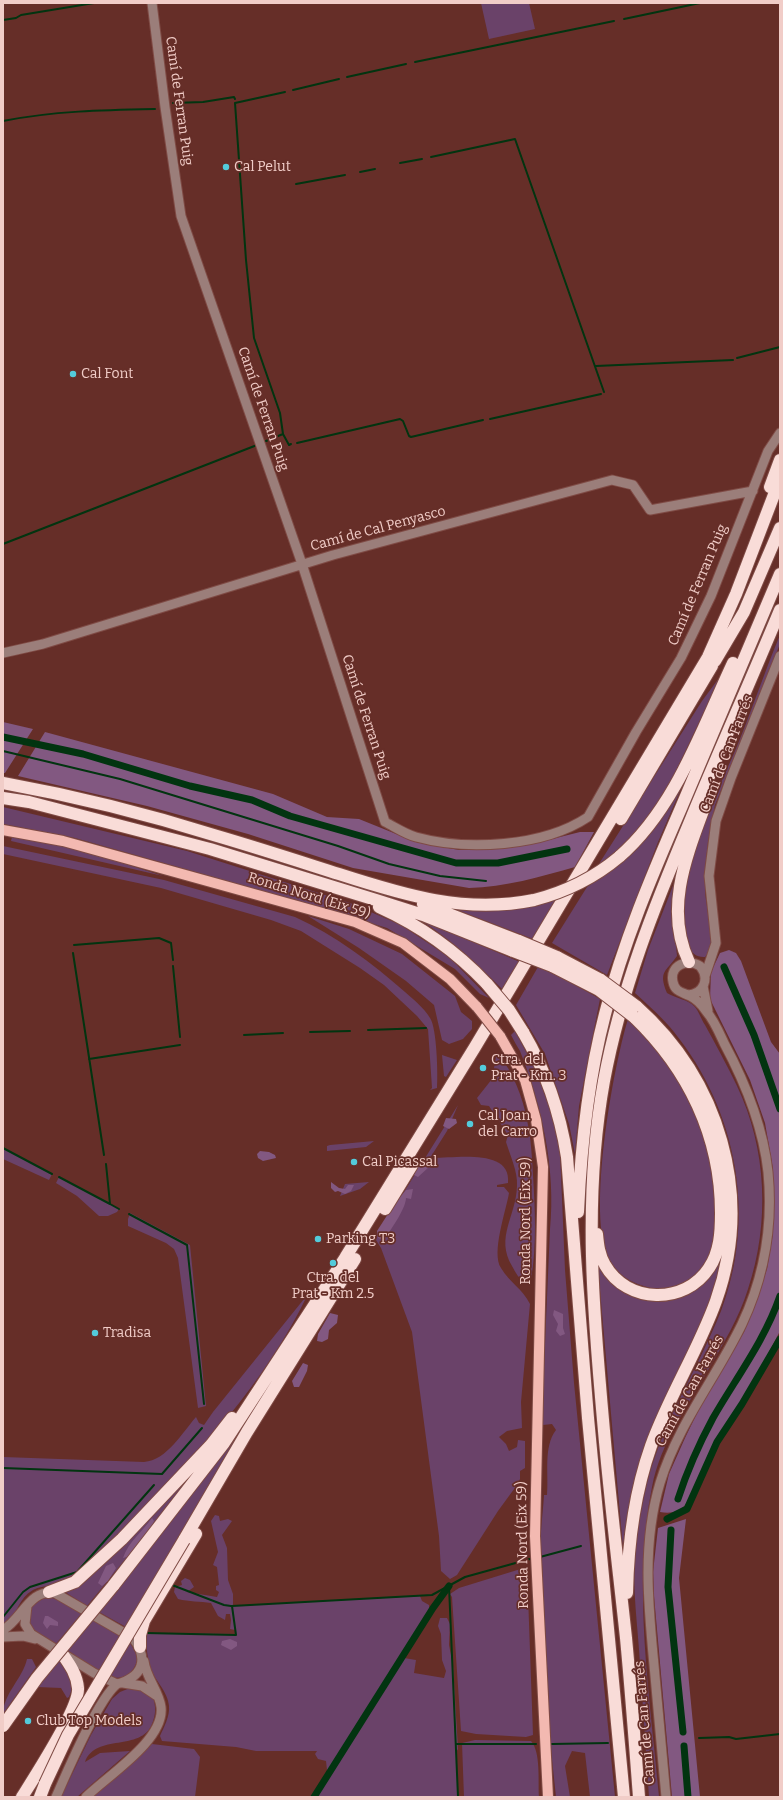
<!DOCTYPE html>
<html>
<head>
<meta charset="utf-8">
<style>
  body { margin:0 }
  #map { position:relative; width:783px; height:1800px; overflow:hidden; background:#662e28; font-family:Bitter,serif }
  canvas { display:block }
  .frame { position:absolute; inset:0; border:4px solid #f1cdc8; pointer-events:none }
</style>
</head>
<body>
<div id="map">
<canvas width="783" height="1800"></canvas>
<div class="frame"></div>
</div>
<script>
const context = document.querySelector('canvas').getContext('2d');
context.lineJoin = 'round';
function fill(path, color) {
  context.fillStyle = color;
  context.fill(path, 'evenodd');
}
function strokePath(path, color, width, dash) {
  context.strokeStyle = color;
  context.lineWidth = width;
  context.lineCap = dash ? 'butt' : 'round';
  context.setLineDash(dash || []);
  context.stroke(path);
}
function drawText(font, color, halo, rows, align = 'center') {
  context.font = font + ' Bitter,serif';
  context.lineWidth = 3.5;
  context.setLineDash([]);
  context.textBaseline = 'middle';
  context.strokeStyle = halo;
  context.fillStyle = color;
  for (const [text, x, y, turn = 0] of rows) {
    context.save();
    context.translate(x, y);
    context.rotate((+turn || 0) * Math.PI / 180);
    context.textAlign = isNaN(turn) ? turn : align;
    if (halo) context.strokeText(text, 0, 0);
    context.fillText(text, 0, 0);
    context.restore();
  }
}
fill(new Path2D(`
  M481,3h48l6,26 -46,10z
  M780,635v9l-65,161 -7,37 -3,28v23l7,48 -2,10 -5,6c-30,2 -21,-63 -18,-82 2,-10 7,-21 10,-31 11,-32 24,-62 38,-93 16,-38 29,-78 45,-116z
  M722,674l-55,116 -17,28 -22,24 -31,25 105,-166z
  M700,745l-42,97 -51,133 -55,-32 35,-56 45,-35z
  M3,807l184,44 163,52 51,22 48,32 40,41 -9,-4 -25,-25 -68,-41 -89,-27 -223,-63 -72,-14z
  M19,836l76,18 68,22 -152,-35 1,-4z
  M3,846l161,34 131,37c40,18 77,46 110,75 9,8 19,16 25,26 7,10 8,57 7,70l-7,2 2,-2 -4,-59 -11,-13 -33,-31 -24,-17 -59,-37 -30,-11 -110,-32 -158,-34z
  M676,878l-3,34 4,44c-11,16 -19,15 -10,37 8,5 22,7 27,13 5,5 7,13 11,19 11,20 22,40 32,61 30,63 33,137 11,203 -9,29 -25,55 -40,81 -21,37 -48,74 -56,117 -20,100 -2,209 7,310h-10c-3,-44 -6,-89 -9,-133 -2,-37 -8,-75 -5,-111 2,-19 5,-37 9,-56 13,-67 52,-123 77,-186 36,-94 16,-201 -47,-279 -11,-14 -26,-27 -39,-39l13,-43z
  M558,898l-25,41 -81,-31c36,5 71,-2 106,-10z
  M308,916l41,13 53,25 53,42 6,16 11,9v8l-9,10 -14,5 -7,-4 -8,-35 -28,-24 -47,-33z
  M419,919l101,43 -18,27c-26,-26 -52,-50 -83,-70z
  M538,967l23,10 39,22 -21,107 -4,48 -6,-30 -24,-70 -29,-49z
  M628,1019c11,11 27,22 35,36 12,18 25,38 33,58 15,35 33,122 7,154 -13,17 -35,27 -56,20 -15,-4 -30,-12 -38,-27 -23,-44 4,-192 19,-241z
  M515,1031l22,42 16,45 7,33 5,119 9,113 41,414h-25l-5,-44 -13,-2 -7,15 5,31h-14l-5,-47 -9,-187c-4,-16 1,-49 2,-68h3c2,-21 -4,-48 9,-65l-4,-6 -9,1 -1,-13 8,-183c6,-59 -8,-123 -30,-178 -3,-5 -6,-10 -9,-16z
  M442,1055l15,5 -11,17 -2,-1z
  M499,1055c14,17 24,43 28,65 4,18 5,37 6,55 2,34 4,70 -2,104l-6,3c-7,-4 -9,-9 -13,-16 -17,-29 4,-49 5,-80 1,-14 -7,-31 -11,-44l2,-7 -19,-29 -8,-1 -4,-7 15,-19 4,-22z
  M458,1105l-11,26 -17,27c21,1 82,-11 78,25l-11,2v2h7l5,6c-3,18 -18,60 -8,75 9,15 21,20 29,36l-9,98 1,26 -15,3 -8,6 7,7 3,7 8,-4 1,-7 7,1v27l-5,3v8l-3,6 -19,26 -41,64 -7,4 -9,-8 -2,-35 -27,-204 -31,-84 -5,-8 2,-6z
  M374,1141l-8,6 -39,4v-5l3,-1z
  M3,1148l49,26 -3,6 -46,-21z
  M59,1177l60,32 -2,3 -9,4h-9l-22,-20 -21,-13z
  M369,1182l-9,7 -20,7 5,-12z
  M130,1213l60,32 16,161 -8,2 -20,-150 -4,-9 -8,-6 -38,-17v-7z
  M718,1264h3l-4,21 -91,242 -3,21 -25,-280h3l36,29 65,-13 8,-7z
  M308,1294c-42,88 -110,161 -178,229 -15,15 -34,38 -50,50 -6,4 -14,9 -21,11 -10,3 -20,1 -29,8 -12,8 -13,25 -27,32v-167l141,5c23,-2 38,-29 52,-45l3,6 5,2 9,-13z
  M280,1367l-154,260 -27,-15z
  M201,1463l-50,65 -64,78 -22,-14z
  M215,1515l4,1 1,5 8,-2 4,2 -10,14 5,13 1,32 5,14v12l187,-10 2,5 7,4v10l-7,16 -18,27 12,2 -2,13 30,5 2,-7 -4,-11 -1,-26 -3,-8 2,-8h7l3,6 -1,21 4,20 5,84 -2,3 2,45h-144l17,-27h-4l-1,-9 -8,-2 -3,-5 2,-3h-61l-20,-4 -74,-6 -2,-5c4,-9 10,-20 9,-30 -1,-15 -15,-26 -19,-39 -2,-5 -5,-30 -4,-34l90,1 -1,-4 -5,-1 1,-9 -1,-6h-4l-1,6 -7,-4 -7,-13c-11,-2 -22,-1 -33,-4l-4,-7 1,-5 7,-2 -1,-4 4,-3 5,2 4,7 -7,5 30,5 2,-5 -3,-2v-4l3,-1 -2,-18 -4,-2 5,-13 -7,-31z
  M527,1567l6,168 -7,2 -50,-3 -15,-3 -9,-134 -2,-3 9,-6z
  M49,1597l10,3 23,13 -27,32c-7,-5 -15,-9 -21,-14 -15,-14 0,-31 15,-34z
  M93,1619l28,16 -21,37 -35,-21z
  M129,1641l9,16c-3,15 -13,25 -29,19z
  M27,1659h5l4,8 -33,47c0,-20 20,-36 24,-55z
  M59,1659l7,10 7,17 -4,11 -2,1 -6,-10 -24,-1z
  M130,1688h7l16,9c3,10 3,17 -1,27 -11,28 -56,9 -67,38l15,-9 30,-2 -53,46h-16l30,-62 21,-36 8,-7z
  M475,1740l56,1c10,11 7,41 8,56h-75l-2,-54z
  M152,1744l42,5 6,8 -5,40h-103z`), '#6a4269');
fill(new Path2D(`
  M3,722l30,7 -28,44h-2z
  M45,732l228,62 54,23 32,2 57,23 43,8 36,-1 41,-6 44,-11h14l-19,35c-35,10 -70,20 -106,21l-116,-20 -105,-34 -101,-28 -129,-30z
  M729,950l7,3 5,8 30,81 9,12v277l-23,44 -43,70 -27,58c-7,9 -16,11 -27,9l9,-38 16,-36 16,-33 43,-73 7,-18 16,-45 6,-36v-64l-8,-46 -15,-43 -40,-81 1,-27 9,-19z
  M446,1118l10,1 1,4 -8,6 -6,-3z
  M260,1151l9,1 6,3 1,3 -13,3 -5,-3 -1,-4z
  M423,1157l7,1 -1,9 -11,10 -6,-3z
  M331,1182l8,6 6,1 3,-4h6l-3,6 -6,3 -7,-3 -3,1 -4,-4z
  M413,1189l-2,10 -5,-1c0,10 -16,34 -23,42l-5,-2 -1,-7 18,-28 11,-13z
  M554,1310l9,4v14l2,6 -5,2 -4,-5 2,-7 -5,-9z
  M330,1313l8,2 -1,8 -8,7 -1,9 -6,3 -5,-1 1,-7z
  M303,1363l5,2 -1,6 -8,16h-5l-2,-6z
  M152,1518l2,3 -3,7 -21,28 -7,2c5,-16 20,-27 29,-40z
  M686,1519l-7,59 21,219h-28l-18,-201 -1,-24 5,-44z
  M113,1563l3,5 -8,13 -6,5 -4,-3 8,-17z
  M45,1616h3l10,6v4l-8,-1 -3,4 -4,-6z
  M230,1639l7,3v4l-6,4 -10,-5 1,-4z`), '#825881');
strokePath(new Path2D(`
  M624,19l76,-16
  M3,20l13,-2 5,-3 73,-12
  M415,62l199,-41
  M347,77l59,-13
  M293,90l46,-11
  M173,103l30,-1 31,-5 1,2
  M3,121c50,-10 101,-11 152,-12
  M431,157l84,-18 89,253
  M400,163l22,-4
  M360,172l15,-3
  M296,184l49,-9
  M737,358l43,-11
  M596,366l137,-6
  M490,419l111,-25
  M283,434l-3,-21 -26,-75 -8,-78 -11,-157 50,-11
  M266,441l17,-7 6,11 2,-1
  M297,443l103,-24 3,2 6,15 2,1 72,-17
  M3,544l254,-99
  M3,751l117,28 218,67 51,18 51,12 46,5
  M74,945l85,-7 12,5 2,17
  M73,953l31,202
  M173,966l7,71
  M368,1030l58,-2
  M310,1032l40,-1
  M244,1035l39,-2
  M89,1059l91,-14
  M3,1148l49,26
  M106,1164l4,40 9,5
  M59,1177l51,27
  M129,1214l58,31 17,159
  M3,1468l159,6 40,-46
  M540,1557l41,-11
  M172,1585l52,20 7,1
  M449,1586l9,211
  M3,1617l20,-25 7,-5 47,-15 77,-87
  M146,1633l90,2 -4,-29 200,-11 33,-18 65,-18
  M699,1738l30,-1 7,2 44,-5
  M456,1744h80
  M552,1744l56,-1`), '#023410', 2);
strokePath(new Path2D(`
  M3,737l80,17 107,32 62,14 38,16 166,47h42l69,-14
  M724,967l30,68 26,74
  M678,1499c9,-28 21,-55 35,-81 23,-40 52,-78 67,-122
  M667,1519l20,-10 30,-67 25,-38 38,-65
  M671,1530l-3,57 15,145
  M684,1746l4,51
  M314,1797l119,-189 16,-22`), '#023410', 7);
const minor = new Path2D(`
  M152,3l13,104 16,109 121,348 83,258c10,5 20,12 31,15 51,14 127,10 172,-20l48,-85 45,-74 30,-62 57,-145 12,-18
  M3,653l40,-9 290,-89 279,-75 21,5 17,25 103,-19
  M705,976l11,-33 -7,-67 7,-55 15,-43 49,-122
  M703,986l5,25
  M3,1630c19,-11 27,-42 52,-37l78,45c16,21 10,39 -16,46l-23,-11 -63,-39 -6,-10 2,-18
  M3,1637l20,-1 12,3
  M123,1683l19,3 15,10
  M56,1797c11,-25 42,-98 61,-113
  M86,1797c21,-21 79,-57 75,-90 -2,-16 -15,-29 -17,-46
  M666,1797c-4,-44 -8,-88 -12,-132 -6,-62 -12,-122 6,-182 18,-59 56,-105 82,-159 22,-47 31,-100 26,-152 -5,-46 -22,-88 -44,-129 -5,-11 -10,-23 -18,-32 -4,-6 -10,-12 -16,-15 -8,-4 -15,-4 -17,-14 -4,-17 15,-24 27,-16 10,12 4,28 -12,29`);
const major = new Path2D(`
  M3,830l60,11 292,81 48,21 47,36 27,28
  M500,1036l25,44 11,40 7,47 -8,369 13,261`);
const highway = new Path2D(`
  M770,487l10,-27
  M715,661l29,-49 36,-84
  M3,783c72,13 144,31 214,53 41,12 81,25 122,38 65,21 126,40 195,26
  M3,798l26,4 181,47 166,51 47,15 90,36
  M621,819l91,-153
  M619,857c56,-48 83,-128 114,-194
  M423,904l96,37
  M379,907c42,19 77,44 108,77
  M557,957l44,23
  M689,962c-26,-54 -1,-110 18,-162
  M552,966l47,24
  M523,1032c23,39 37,80 44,125l21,261 36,379
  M385,1209l27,-44
  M578,1212c3,-67 10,-133 27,-198 18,-71 47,-139 76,-206 33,-78 66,-156 99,-234
  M597,1234c1,11 2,21 8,31 22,39 80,40 104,3 11,-16 12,-36 12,-55 0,-77 -33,-144 -87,-196
  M184,1540l63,-108 108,-173
  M113,1586l111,-143 121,-185 130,-211 233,-390 28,-63 44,-115
  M49,1592l26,-10 47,-43 89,-94 21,-27
  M627,1593c1,-50 7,-99 24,-147 18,-50 47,-95 65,-145 38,-107 3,-221 -80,-295
  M140,1647v-12l4,-14 52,-87
  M22,1797c12,-19 58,-90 56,-109 -1,-13 -8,-23 -15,-33
  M40,1797l5,-13
  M639,1797c-4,-53 -8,-106 -13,-159 -7,-65 -15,-130 -21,-196 -11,-121 -23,-240 -1,-361 17,-92 51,-176 87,-262 29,-70 60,-139 89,-209`);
strokePath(minor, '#7f4b45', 11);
strokePath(major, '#7f4b45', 12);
strokePath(highway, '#7f4b45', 14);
strokePath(minor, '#9b7e7a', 9);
strokePath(major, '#f3b9b1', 10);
strokePath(highway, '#f9dcd8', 12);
const majorBridge = new Path2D(`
  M477,1007l23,29`);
const highwayBridge = new Path2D(`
  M534,900c31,-8 60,-22 85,-43
  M519,941l38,16
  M513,951l39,15
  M601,980l35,26
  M487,984l22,26 14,22
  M599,990l35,27
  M3,1726l34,-48 76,-92
  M45,1784l23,-49 116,-195`);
strokePath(majorBridge, '#7f4b45', 12, []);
strokePath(highwayBridge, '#7f4b45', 14, []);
strokePath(majorBridge, '#f3b9b1', 10);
strokePath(highwayBridge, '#f9dcd8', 12);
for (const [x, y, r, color] of [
  [226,167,4,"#53cbdb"],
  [73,374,4,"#53cbdb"],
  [483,1068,4,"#53cbdb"],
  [470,1124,4,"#53cbdb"],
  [354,1162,4,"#53cbdb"],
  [318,1239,4,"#53cbdb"],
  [333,1263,4,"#53cbdb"],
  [95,1333,4,"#53cbdb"],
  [28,1721,4,"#53cbdb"]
]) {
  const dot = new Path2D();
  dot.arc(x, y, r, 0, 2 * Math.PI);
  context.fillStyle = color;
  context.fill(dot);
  strokePath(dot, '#662e28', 1.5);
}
drawText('14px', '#f1cdc8', '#662e28', [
  ["Camí de Ferran Puig",179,101,82],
  ["Camí de Ferran Puig",263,409,71],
  ["Camí de Cal Penyasco",378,529,-15],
  ["Camí de Ferran Puig",698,585,-67],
  ["Camí de Ferran Puig",366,717,72],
  ["Camí de Can Farrés",727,754,-69],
  ["Ronda Nord (Eix 59)",309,896,17],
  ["Ronda Nord (Eix 59)",526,1221,-90],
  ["Camí de Can Farrés",690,1391,-61],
  ["Ronda Nord (Eix 59)",523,1545,-91],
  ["Camí de Can Farrés",645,1723,-95]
]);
drawText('14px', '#f1cdc8', '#662e28', [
  ["Cal Pelut",234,167],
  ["Cal Font",81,374],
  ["Ctra. del",491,1060],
  ["Prat - Km. 3",491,1076],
  ["Cal Joan",478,1116],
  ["del Carro",478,1132],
  ["Cal Picassal",362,1162],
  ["Parking T3",326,1239],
  ["Ctra. del",333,1278,"center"],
  ["Prat - Km 2.5",333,1294,"center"],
  ["Tradisa",103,1333],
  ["Club Top Models",36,1721]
], 'left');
</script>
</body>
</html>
